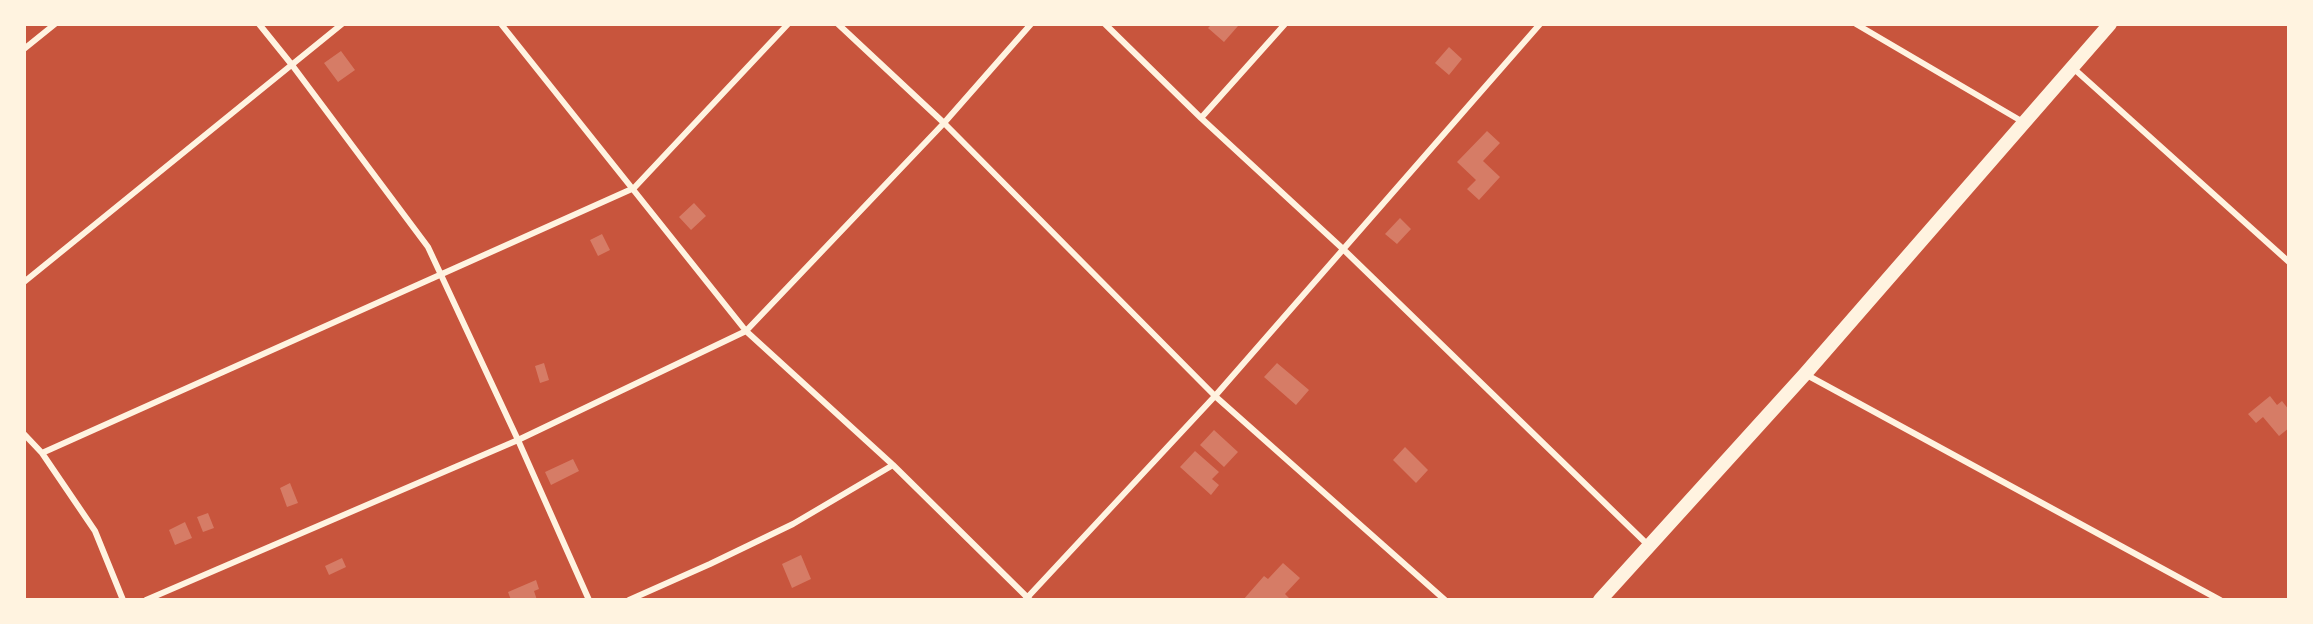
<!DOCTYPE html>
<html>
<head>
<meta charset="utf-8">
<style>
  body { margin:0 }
  #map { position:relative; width:2313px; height:624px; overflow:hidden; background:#c8553d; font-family:"Space Grotesk",sans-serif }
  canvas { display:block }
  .frame { position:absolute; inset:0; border:26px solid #fff3e0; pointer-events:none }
</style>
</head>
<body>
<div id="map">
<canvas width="2313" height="624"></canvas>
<div class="frame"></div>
</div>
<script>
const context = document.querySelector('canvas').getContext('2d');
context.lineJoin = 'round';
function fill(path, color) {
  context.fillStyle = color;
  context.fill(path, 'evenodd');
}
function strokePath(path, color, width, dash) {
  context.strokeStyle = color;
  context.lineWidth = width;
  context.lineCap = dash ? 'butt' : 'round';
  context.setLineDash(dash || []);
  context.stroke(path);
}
fill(new Path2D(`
  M1212,24h25l1,2 -14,16 -16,-14z
  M1449,47l13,12 -13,16 -14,-12z
  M341,51l14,19 -17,12 -14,-19z
  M1487,131l13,12 -17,18 17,16 -21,23 -12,-11 9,-9 -19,-18z
  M694,203l12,13 -15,14 -12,-13z
  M1400,218l11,11 -14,15 -12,-10z
  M602,234l8,16 -12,6 -8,-16z
  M544,363l5,17 -9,3 -5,-17z
  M1277,363l32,27 -13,15 -32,-28z
  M2270,396l7,9 5,-4 7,9v18l-10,8 -16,-19 -7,6 -8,-9z
  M1214,430l24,22 -14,15 -24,-22z
  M1405,447l23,23 -12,13 -23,-23z
  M1195,451l24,21 -7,7 7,6 -8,10 -31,-28z
  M573,459l6,12 -28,14 -6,-13z
  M290,483l8,20 -11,4 -7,-19z
  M208,513l6,15 -11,4 -6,-15z
  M185,522l7,16 -17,7 -6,-15z
  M801,555l10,24 -19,9 -10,-24z
  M342,558l4,9 -17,8 -4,-9z
  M1283,563l17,15 -15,16 6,6h-48l21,-24 4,3z
  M536,580l3,9 -5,2 3,9h-26l-3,-8z`), '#d67c66');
strokePath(new Path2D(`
  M259,24l33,41 136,182 90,193 71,160
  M501,24l245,307 147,134 137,135
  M838,24l106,99 271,273 230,204
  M1105,24l96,94 142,131 305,296
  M1856,24l167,98
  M24,49l31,-25
  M2072,67l217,195
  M1201,118l84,-94
  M24,282l318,-258
  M1805,374l415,226
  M24,434l18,19 53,78 28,69
  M42,453l592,-265 154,-164
  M146,600l372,-160 228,-109 198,-208 87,-99
  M629,600l81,-36 83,-40 100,-59
  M1025,600l190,-204 325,-372`), '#fff3e0', 6);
strokePath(new Path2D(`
  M1600,600l205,-226 305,-350`), '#fff3e0', 14);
</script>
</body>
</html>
